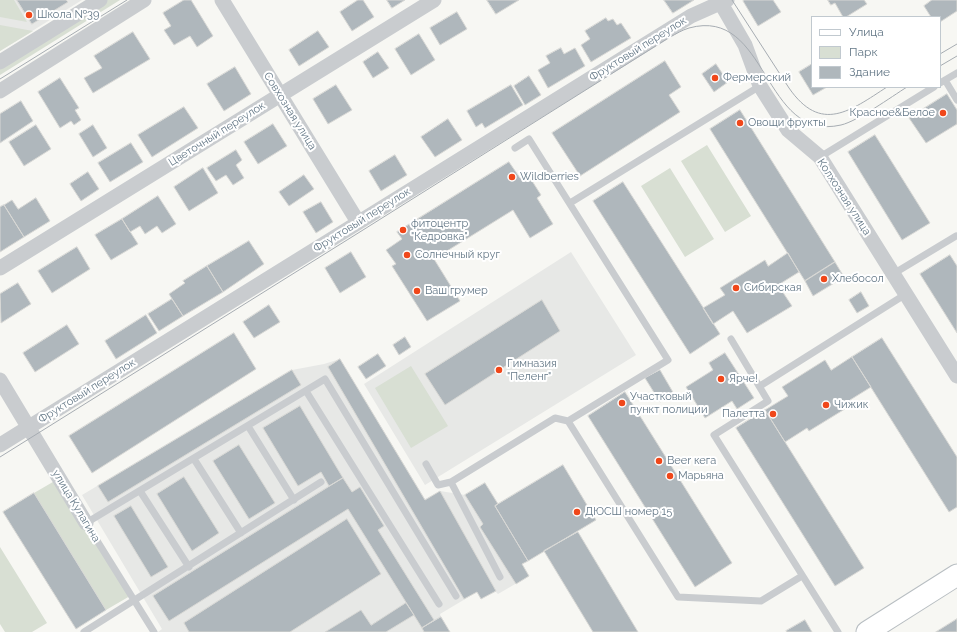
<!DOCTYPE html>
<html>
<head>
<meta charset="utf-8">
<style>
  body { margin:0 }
  #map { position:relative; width:957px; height:632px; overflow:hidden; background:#f7f7f3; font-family:Raleway,sans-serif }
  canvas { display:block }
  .legend { position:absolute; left:811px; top:16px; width:130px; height:72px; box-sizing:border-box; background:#fff; border:1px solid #c1c9cf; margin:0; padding:5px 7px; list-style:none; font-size:12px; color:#637786 }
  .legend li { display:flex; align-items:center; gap:8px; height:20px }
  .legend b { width:20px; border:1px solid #c1c9cf }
</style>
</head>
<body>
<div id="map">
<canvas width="957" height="632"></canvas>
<ul class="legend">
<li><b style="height:5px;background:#fff"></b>Улица</li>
<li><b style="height:11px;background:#d8dfd3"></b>Парк</li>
<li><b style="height:11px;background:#afb7bc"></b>Здание</li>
</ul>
</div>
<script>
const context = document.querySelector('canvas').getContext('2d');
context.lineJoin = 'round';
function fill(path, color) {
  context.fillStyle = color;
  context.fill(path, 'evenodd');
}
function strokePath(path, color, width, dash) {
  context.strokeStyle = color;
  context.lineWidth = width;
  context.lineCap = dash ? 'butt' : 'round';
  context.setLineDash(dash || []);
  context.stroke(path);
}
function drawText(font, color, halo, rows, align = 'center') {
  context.font = font + ' Raleway,sans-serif';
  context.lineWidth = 4;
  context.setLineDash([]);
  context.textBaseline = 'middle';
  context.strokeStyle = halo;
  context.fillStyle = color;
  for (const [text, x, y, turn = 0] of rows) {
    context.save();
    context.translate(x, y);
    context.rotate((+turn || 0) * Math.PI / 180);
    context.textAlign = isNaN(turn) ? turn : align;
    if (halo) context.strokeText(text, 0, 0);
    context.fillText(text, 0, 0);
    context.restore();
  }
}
fill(new Path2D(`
  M0,0h82l-82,51z
  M571,252l65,103 -211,130 -61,-101z
  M340,359l85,140 15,-8 25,4 20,-12 13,21 -3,2 33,55 -6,3 7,12 -31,18 -3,-3 -14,8 -4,-7 -37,22 1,3 -19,11 2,4h-266l4,-3 -80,-134 210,-125 32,-6z`), '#e7e8e6');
fill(new Path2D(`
  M0,0h14l13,22 -27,-5z
  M105,0h15l-120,75v-9z
  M0,25l33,6 -33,20z
  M707,145l44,71 -26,16 -44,-71z
  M670,168l44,71 -29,18 -44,-71z
  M411,366l37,60 -37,22 -36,-60z
  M58,479l72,117 -24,14 -72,-117z
  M0,547l47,76 -15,9h-27l-5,-8z`), '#d8dfd3');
const building = new Path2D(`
  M17,0h49l2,2 -36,22z
  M184,0h7l22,36 -16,11 -7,-11 -16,9 -10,-15 7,-4 -8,-13z
  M358,0h5l11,17 -22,14 -12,-19z
  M387,0h18l-13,8z
  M487,0h32l-23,14z
  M664,0h30l-21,13z
  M744,0h29l8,12 -23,14 -15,-25z
  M828,0h36l3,4 -21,13h-3l-8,-14 -4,2z
  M932,0h25v11l-17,11v-5h-9l-7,-11z
  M457,12l10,17 -27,16 -10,-17z
  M606,18l2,3 5,-2 4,6 4,-2 10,15 -40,24 -10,-17 9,-6 -5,-8z
  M318,31l11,16 -30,19 -10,-16z
  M133,32l17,27 -57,34 -9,-15 18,-10 -8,-12z
  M419,34l16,26 -24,15 -16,-26z
  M561,48l3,6 11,-6 10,18 -37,22 -10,-18 12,-7 -4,-7z
  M378,52l11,16 -16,10 -10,-16z
  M665,61l16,26 -12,8 11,17 -100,64 -28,-43z
  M716,64l12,18 -14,10 -12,-18z
  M812,64v23h15l-14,8 -14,-23z
  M235,67l16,27 -27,17 -17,-27z
  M529,76l12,19 -16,10 -11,-19z
  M60,78l19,30 -4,2 6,10 -7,5 -3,-4 -11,7 -22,-36z
  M336,85l16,25 -24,14 -15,-25z
  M511,85l12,20 -38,23 -3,-5 -6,4 -9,-16z
  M947,94l10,16v14l-31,19 -17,-25z
  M21,101l12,20 -33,22v-29z
  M184,107l14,21 -46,29 -14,-22z
  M740,110l95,152 -30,19 -95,-152z
  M448,119l14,21 -27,17 -14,-20z
  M273,124l14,22 -29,18 -14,-22z
  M36,125l15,24 -27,17 -15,-24z
  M93,125l14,23 -14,9 -14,-23z
  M875,135l55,88 -28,17 -54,-88z
  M131,143l12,19 -33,20 -12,-19z
  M236,150l6,10 -6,5 8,13 -11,7 -7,-10 -10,6 -9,-13z
  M395,155l12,20 -26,16 -12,-20z
  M509,162l11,16 7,-5 14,22 -4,3 16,26 -23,14 -17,-28 -79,49 26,42 -33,20 -35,-55 4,-2 -10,-14 16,-11 -5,-7z
  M203,168l15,25 -29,18 -15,-24z
  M88,172l11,17 -18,12 -11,-17z
  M304,175l10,14 -25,17 -10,-14z
  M623,182l97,152 -30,20 -97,-153z
  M158,196l18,28 -14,9 -5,-7 -12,8 -5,-8 -10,6 -8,-13z
  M36,198l14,23 -26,16 -20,-32 8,-5 6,9z
  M321,202l12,20 -17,11 -13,-21z
  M4,205l20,32 -24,15v-45z
  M122,219l16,25 -27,16 -16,-25z
  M249,241l15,23 -41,28 -16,-26z
  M77,247l13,22 -38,24 -14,-22z
  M351,252l15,25 -26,16 -15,-25z
  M788,253l11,19 -21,13 14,21 -45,27 -14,-22 -20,13 -10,-16 22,-13 -5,-7 45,-28 3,6z
  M950,255l7,11v67l-37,-59z
  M835,262l9,15 -31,19 -8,-15z
  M207,266l16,26 -40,24 -14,-22 16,-11 -2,-2z
  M18,283l13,21 -30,19 -1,-29z
  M861,292l8,14 -12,7 -8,-13z
  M172,299l11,17 -24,15 -11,-17z
  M542,300l18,31 -115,74 -20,-31z
  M269,305l11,17 -26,16 -11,-16z
  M146,315l11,18 -41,26 -11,-18z
  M67,325l12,19 -44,28 -12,-19z
  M234,333l22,36 -164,104 -23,-37z
  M405,337l6,10 -12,8 -6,-10z
  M882,338l75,119v50l-8,5 -97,-155z
  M725,353l29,45 -17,11 -5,-8 -27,17 -19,-31 27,-17 -4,-7z
  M378,354l8,12 -20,13 -8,-12z
  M852,357l19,30 -21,13 3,4 -44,27 -2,-3 -22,14 -20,-32 23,-14 -6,-9 43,-27 6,10z
  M340,359l85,141 15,-9 56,100 -15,8 -4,-7 -13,7 -136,-232z
  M292,370l9,15 -193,117 -10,-16z
  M660,370l14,24 -14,8 -15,-24z
  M625,392l107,171 -37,24 -107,-171z
  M300,406l43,72 -14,8 -8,-14 -23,14 -35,-58z
  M765,410l99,158 -29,18 -99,-158z
  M239,445l36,58 -26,16 -36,-58z
  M563,465l33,55 -68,41 -33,-55z
  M184,477l35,56 -27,18 -35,-57z
  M343,478l9,14 8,-5 24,39 -6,4 56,90 -12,8 -74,-119 -179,112 -16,-25z
  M485,483l13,21 -3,2 33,55 -6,3 7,12 -13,8 -36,-57 3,-3 -18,-29z
  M34,493l72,117 -30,19 -73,-117z
  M131,506l37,61 -17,10 -37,-61z
  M347,519l34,55 -91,58h-101l-5,-9z
  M578,532l60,100h-45l-49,-81z
  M406,603l8,12 -28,17h-61l36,-22 10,15z
  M441,617l9,15h-26l-2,-4z
  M957,619v13h-21z
  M805,620l7,12h-25l-1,-1z`);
fill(building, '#afb7bc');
strokePath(building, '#d8d8d5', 1);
const secondary = new Path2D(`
  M867,632l90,-57`);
strokePath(secondary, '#b8bec2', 23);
strokePath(new Path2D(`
  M945,80l12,20
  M940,83l17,-10
  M820,157l114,-70
  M570,203l190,-117
  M893,274l63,-38
  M731,339l37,62 -54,34 124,197
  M760,386l146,-92
  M306,391l133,213
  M568,421l110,176 83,4 41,-25
  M248,426l46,74
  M194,459l47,74
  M426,464l12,21 13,-3
  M140,491l49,76
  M500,577l-49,-95 104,-64 13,3 100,-61 -139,-221 -14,9
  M84,632l237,-150
  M154,632l-68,-109 239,-144 131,217`), '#c9cccf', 7);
strokePath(new Path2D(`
  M222,0l136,222
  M719,0l26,45 15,41 28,44 32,27 137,219
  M0,62l100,-62
  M0,91l144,-91
  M0,268l434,-268
  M0,380l86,143
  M0,445l691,-429 36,-16`), '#c9cccf', 15);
strokePath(secondary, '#fff', 21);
strokePath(new Path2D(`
  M732,0l57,88c32,46 61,23 98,-1
  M940,54l17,-10
  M940,66l17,-10
  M0,79l127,-79
  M0,457l363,-227 307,-193c6,-3 12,-7 19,-9 80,-22 73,115 152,97 17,-4 50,-28 66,-38`), '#a6acb2', 1);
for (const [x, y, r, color] of [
  [29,15,4,"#f0471a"],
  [715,78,4,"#f0471a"],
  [943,113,4,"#f0471a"],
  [740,123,4,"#f0471a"],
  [512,177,4,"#f0471a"],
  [403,230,4,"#f0471a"],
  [407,255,4,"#f0471a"],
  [824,279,4,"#f0471a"],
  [736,288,4,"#f0471a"],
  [417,291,4,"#f0471a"],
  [499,370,4,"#f0471a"],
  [721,379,4,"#f0471a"],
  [622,403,4,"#f0471a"],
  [826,405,4,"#f0471a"],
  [773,414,4,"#f0471a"],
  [659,461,4,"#f0471a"],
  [670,476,4,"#f0471a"],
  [577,512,4,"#f0471a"]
]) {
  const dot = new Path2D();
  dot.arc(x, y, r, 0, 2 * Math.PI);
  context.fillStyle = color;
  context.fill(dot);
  strokePath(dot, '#fff', 1.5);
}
drawText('11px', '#637786', '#fff', [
  ["Школа №39",37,15],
  ["Фермерский",723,78],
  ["Красное&Белое",935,113,"right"],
  ["Овощи фрукты",748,123],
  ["Wildberries",520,177],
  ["фитоцентр",411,224],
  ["\"Кедровка\"",411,237],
  ["Солнечный круг",415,255],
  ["Хлебосол",832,279],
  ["Сибирская",744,288],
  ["Ваш грумер",425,291],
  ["Гимназия",507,364],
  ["\"Пеленг\"",507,377],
  ["Ярче!",729,379],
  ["Участковый",630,397],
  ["пункт полиции",630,410],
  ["Чижик",834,405],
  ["Палетта",765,414,"right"],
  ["Beer кега",667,461],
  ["Марьяна",678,476],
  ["ДЮСШ номер 15",585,512]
], 'left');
drawText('11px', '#637786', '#fff', [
  ["Фруктовый переулок",638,49,-32],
  ["Совхозная улица",290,111,58],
  ["Цветочный переулок",217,134,-32],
  ["Колхозная улица",844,197,57],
  ["Фруктовый переулок",362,220,-32],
  ["Фруктовый переулок",87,391,-32],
  ["улица Кулагина",76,506,59]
]);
</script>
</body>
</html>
